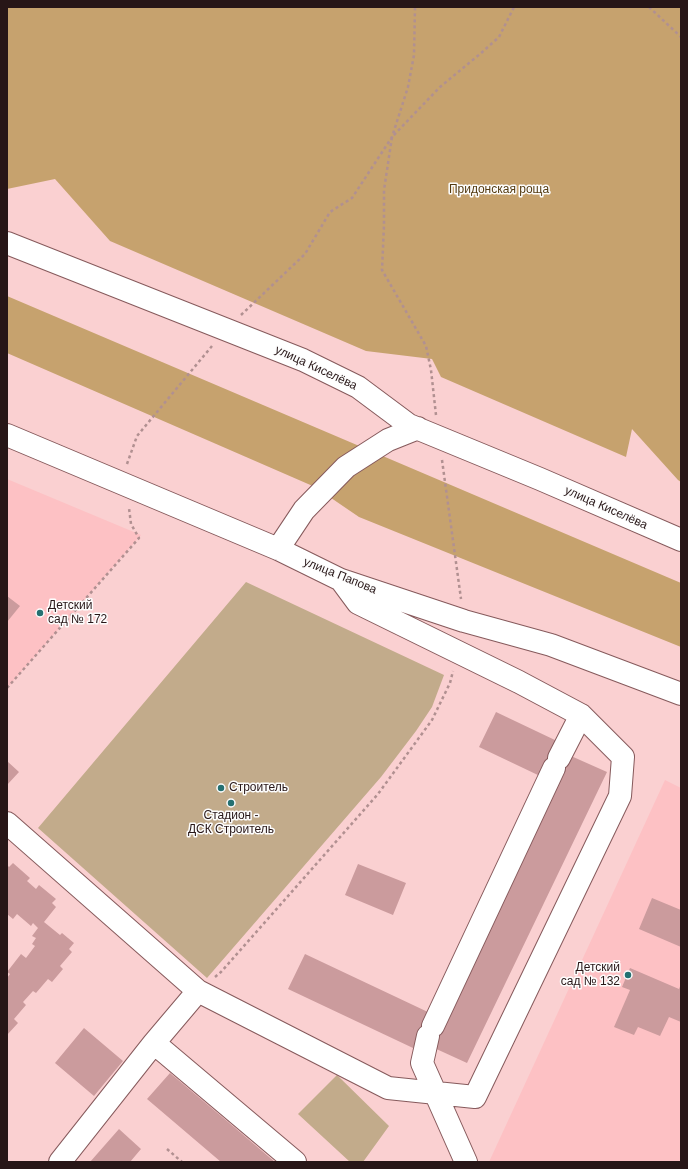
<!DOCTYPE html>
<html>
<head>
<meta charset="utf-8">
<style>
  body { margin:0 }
  #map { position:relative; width:688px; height:1169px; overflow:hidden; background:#fad0d1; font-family:Arial,sans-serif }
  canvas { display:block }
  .frame { position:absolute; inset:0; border:8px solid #271617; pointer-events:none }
</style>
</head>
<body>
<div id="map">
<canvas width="688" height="1169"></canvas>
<div class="frame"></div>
</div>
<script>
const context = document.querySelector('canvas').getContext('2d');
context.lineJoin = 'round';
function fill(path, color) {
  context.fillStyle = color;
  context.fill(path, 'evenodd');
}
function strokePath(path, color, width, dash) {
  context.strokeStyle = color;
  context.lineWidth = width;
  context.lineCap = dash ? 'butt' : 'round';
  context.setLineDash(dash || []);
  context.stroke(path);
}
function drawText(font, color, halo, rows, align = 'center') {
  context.font = font + ' Arial,sans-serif';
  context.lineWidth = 3;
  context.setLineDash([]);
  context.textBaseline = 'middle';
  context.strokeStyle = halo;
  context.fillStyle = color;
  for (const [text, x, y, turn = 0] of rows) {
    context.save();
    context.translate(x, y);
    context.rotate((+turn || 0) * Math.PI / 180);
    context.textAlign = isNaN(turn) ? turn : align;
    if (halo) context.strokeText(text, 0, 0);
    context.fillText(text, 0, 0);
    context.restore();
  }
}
fill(new Path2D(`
  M7,479l134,56 -134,153z
  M665,780l16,8v374h-192z`), '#fdc1c4');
fill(new Path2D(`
  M246,582l198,93 -12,32 -16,24 -35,46 -174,201 -169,-150z
  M337,1075l52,51 -26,36h-13l-52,-48z`), '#c2ab8b');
fill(new Path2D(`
  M7,7h674v475l-3,-2 -46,-51 -6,28 -185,-80 -9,-18 -66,-8 -256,-110 -55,-62 -48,10z
  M7,296l674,287v64l-322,-130 -44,-30 -308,-134z`), '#c6a26e');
fill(new Path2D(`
  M7,596l13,10 -13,16z
  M496,712l61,29 14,15 36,16 -140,291 -35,-16 -11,-15 -8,16 -125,-59 17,-35 125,59 110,-237 -61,-29z
  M7,761l12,11 -12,13z
  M13,863l17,15 -3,3 9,8 3,-4 17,14 -4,4 4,4 -12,15 16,13 2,-2 12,10 -5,6 3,3 -12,14 3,3 -11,13 -4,-3 -12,14 -3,-2 -10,11 3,3 -12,14 4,4 -11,12v-57l3,-4 -3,-2 14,-18 5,4 9,-12 -3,-2 4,-6 -4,-2 6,-8 -5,-5 -2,3 -14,-12 -4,5 -6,-5v-49l2,2z
  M358,864l48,19 -13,32 -48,-20z
  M652,898l29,12v37l-42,-18z
  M630,968l49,21 2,-5v38l-12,-5 -9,19 -22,-9 -4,8 -20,-8 16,-37 -8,-3z
  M84,1028l39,33 -29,35 -39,-33z
  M170,1073l57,48 48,41h-54l-74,-63z
  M119,1129l22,20 -11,13h-40z`), '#cb9b9d');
const minor = new Path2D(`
  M7,243l296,117 55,27 51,38 131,54 141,61
  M7,435l271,114 63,31 123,41 87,24 130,49
  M278,549l26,-39 42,-43 42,-27 30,-12
  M559,758l22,-43
  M7,823l191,168
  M433,1026l121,-258
  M428,1036l-6,27 44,99
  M154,1043l141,119
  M60,1162l94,-119 44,-52 190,97 87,9 145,-301 3,-39 -42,-42 -62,-33 -161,-79 -17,-23`);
strokePath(minor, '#865a5c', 24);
strokePath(new Path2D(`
  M649,7l32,30
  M241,315l64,-61 25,-42 22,-14 40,-61 16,-50 6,-32 1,-48
  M436,415l-5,-45 -5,-24 -44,-76 2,-45v-35l8,-53 48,-50 40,-33 19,-17 15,-30
  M442,460l19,139
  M127,464l10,-28 75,-90
  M7,688l132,-150 -8,-14 -2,-16
  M215,977l6,-5 157,-178 54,-74 18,-37 3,-12
  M167,1149l15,13`), '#b19091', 2.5, [3, 3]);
strokePath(minor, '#fff', 22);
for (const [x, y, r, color] of [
  [40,613,4,"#257071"],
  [221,788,4,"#257071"],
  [231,803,4,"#257071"],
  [628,975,4,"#257071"]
]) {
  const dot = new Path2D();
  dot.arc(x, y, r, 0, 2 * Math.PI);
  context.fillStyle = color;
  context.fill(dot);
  strokePath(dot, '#fdfdfd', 1.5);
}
drawText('12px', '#543b11', '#fdfdfd', [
  ["Придонская роща",499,190]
]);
drawText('12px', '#271617', '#fdfdfd', [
  ["улица Киселёва",316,368,25],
  ["улица Киселёва",606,508,24],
  ["улица Папова",340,576,22]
]);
drawText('12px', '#271617', '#fdfdfd', [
  ["Детский",48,606],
  ["сад № 172",48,620],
  ["Строитель",229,788],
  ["Стадион -",231,816,"center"],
  ["ДСК Строитель",231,830,"center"],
  ["Детский",620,968,"right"],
  ["сад № 132",620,982,"right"]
], 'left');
</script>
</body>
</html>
